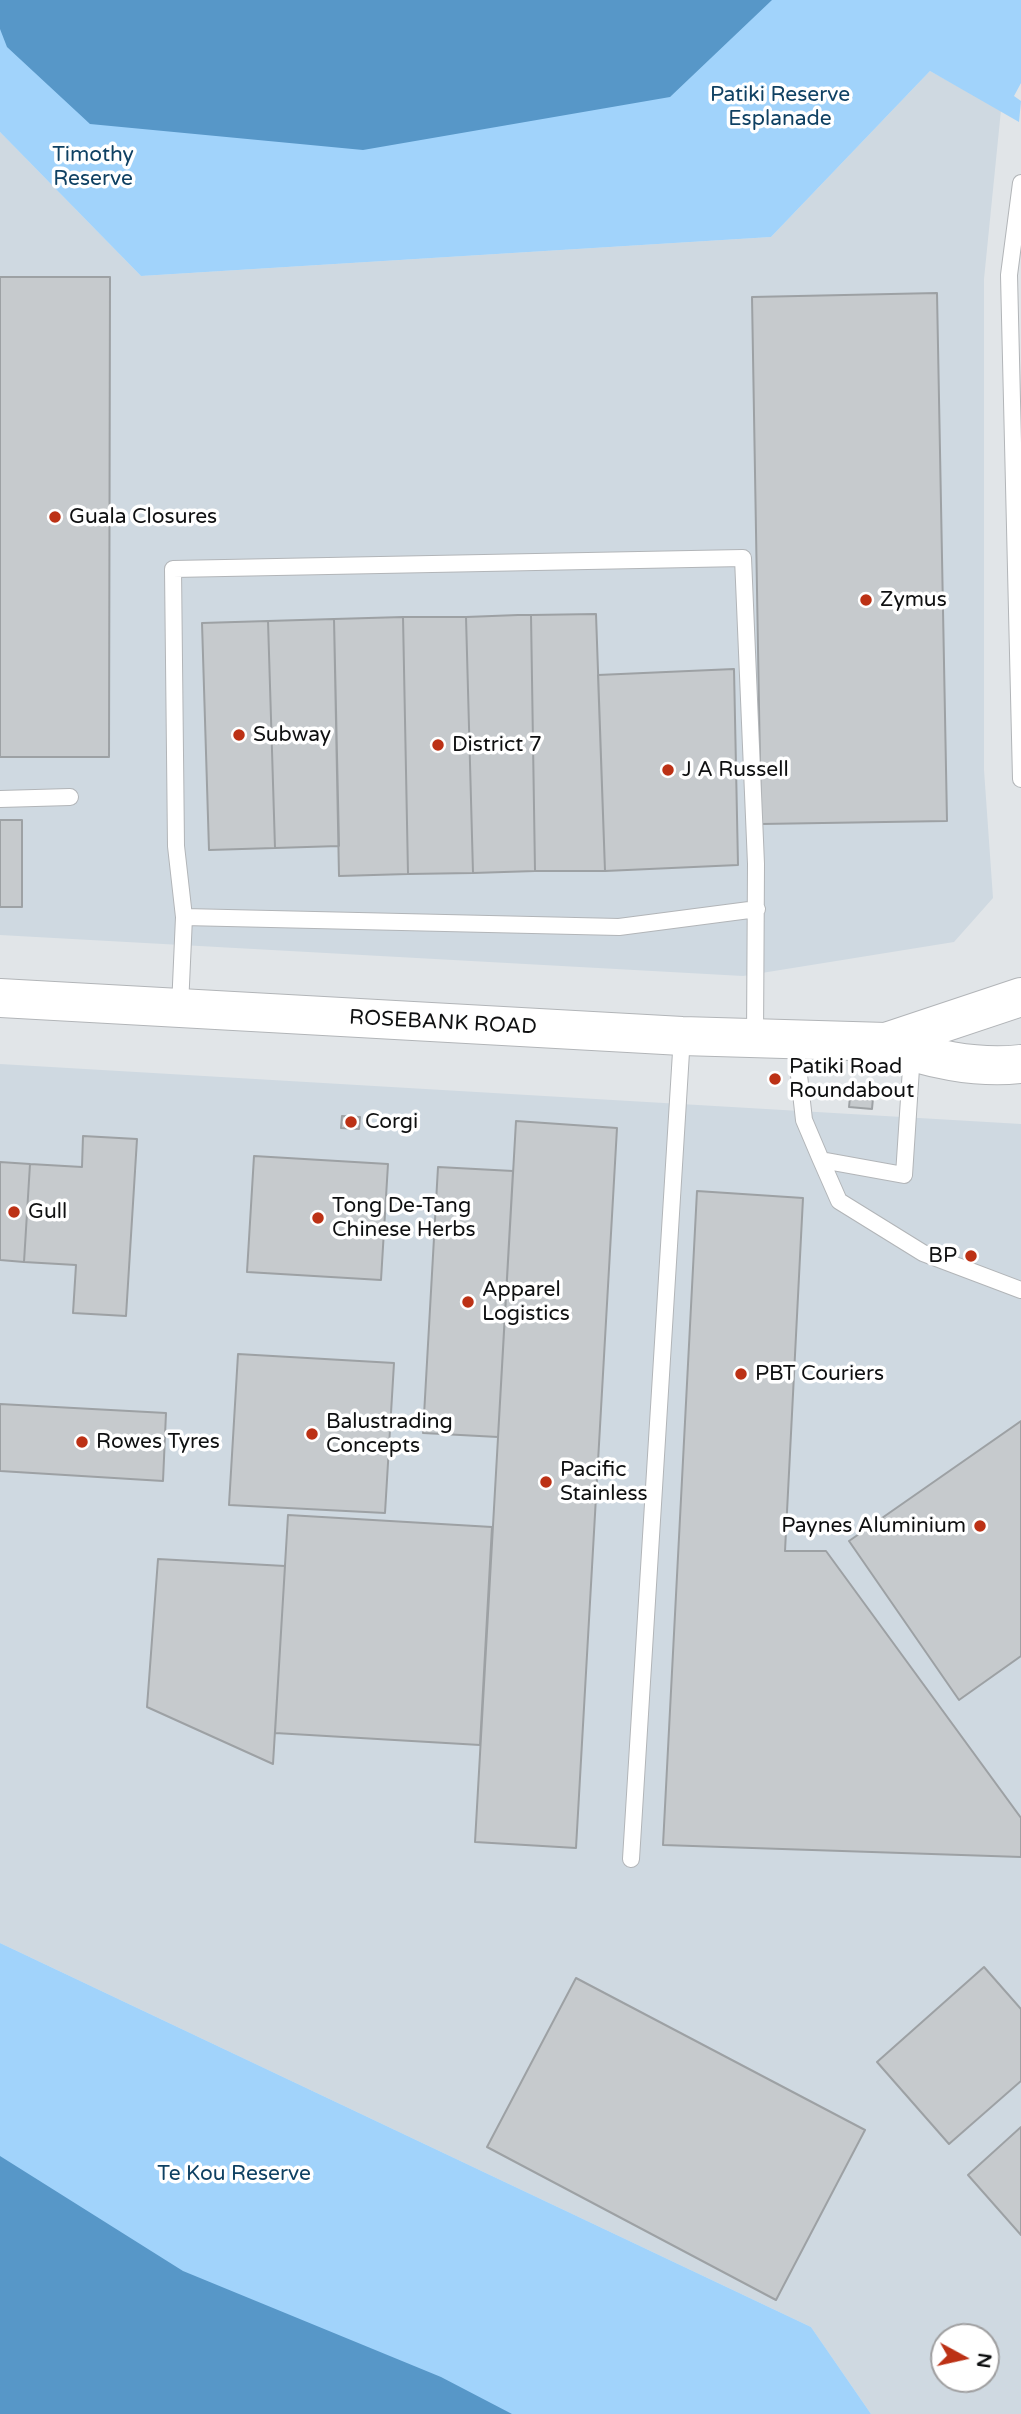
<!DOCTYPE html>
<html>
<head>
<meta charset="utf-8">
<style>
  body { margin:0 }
  #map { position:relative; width:1021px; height:2414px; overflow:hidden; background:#e1e5e8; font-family:"Varela Round",sans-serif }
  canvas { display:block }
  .north { position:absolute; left:930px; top:2323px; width:70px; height:70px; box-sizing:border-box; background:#fff; border:2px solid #9f9fa0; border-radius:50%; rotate:98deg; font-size:19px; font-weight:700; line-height:28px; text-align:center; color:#0f1011 }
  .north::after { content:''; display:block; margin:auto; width:24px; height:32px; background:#bc3115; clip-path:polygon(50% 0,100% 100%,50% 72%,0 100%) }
</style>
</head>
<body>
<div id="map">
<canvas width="1021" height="2414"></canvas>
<div class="north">N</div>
</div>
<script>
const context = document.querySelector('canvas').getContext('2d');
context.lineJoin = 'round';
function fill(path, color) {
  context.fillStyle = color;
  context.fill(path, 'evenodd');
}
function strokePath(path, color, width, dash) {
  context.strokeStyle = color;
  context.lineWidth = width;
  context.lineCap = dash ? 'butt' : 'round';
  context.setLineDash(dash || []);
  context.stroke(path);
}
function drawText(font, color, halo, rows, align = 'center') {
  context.font = font + ' "Varela Round",sans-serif';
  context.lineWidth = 7;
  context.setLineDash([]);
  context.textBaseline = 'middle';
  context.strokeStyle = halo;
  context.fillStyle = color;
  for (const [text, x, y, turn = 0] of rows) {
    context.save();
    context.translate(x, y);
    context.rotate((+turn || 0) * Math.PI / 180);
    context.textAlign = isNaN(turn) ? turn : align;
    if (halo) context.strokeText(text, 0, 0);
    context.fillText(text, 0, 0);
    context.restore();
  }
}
fill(new Path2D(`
  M930,71l71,39 -17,169v491l9,128 -39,44 -211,34 -743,-41v-803l141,144 630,-39z
  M0,1064l1021,60v1290h-150l-60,-87 -811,-384zM944,2337h42v42h-42z`), '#cfd9e1');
fill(new Path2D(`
  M0,0h1021v83l-7,13 7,5 -2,21 -89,-51 -159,166 -630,39 -141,-144z
  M0,1943l811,384 60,87h-871z`), '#a1d3fb');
fill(new Path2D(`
  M0,0h772l-102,97 -307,53 -273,-26 -83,-77 -7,-18z
  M0,2156l183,115 258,106 71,37h-512z`), '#5797c8');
const building = new Path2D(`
  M0,277h110l-1,480h-109z
  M937,293l10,528 -186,3 -9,-527z
  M596,614l9,257h-70l-4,-256z
  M518,615h13l4,256 -62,2 -7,-256z
  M403,617l5,257 -69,2 -5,-257z
  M403,617h63l7,256 -65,1z
  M334,619l5,227 -64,2 -7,-227z
  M268,621l7,227 -66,2 -7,-227z
  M734,669l4,196 -133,6 -7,-196z
  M0,820h22v87h-22z
  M850,1097l23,1 -1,11 -23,-2z
  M342,1116l18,1 -1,12 -18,-1z
  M516,1121l101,7 -41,720 -101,-6z
  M83,1136l54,3 -11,177 -53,-3 3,-48 -52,-3 6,-98 52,3z
  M254,1156l134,8 -7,116 -134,-8z
  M0,1162l30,2 -6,98 -24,-2z
  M438,1167l75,4 -15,266 -75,-4z
  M697,1191l106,7 -18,353h41l195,267v39l-358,-12z
  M238,1354l156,9 -9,150 -156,-8z
  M0,1404l166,9 -3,68 -163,-10z
  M1021,1421v235l-62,44 -110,-159z
  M288,1515l204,12 -12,218 -205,-12z
  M158,1559l127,7 -12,198 -126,-57z
  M984,1967l37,42v72l-72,63 -72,-82z
  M576,1978l289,152 -89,170 -289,-153z
  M1021,2127v108l-53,-60z`);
fill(building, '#c6cacd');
strokePath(building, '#9da1a4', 2);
const service = new Path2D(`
  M1021,183l-12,92 12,504
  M0,799l70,-2
  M184,917l435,10 138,-18
  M180,1007l4,-90 -8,-71 -3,-277 570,-11 13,306 -1,174
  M795,1039l9,81 17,40 83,15 8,-122
  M821,1160l18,41 84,52 98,37
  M631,1859l51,-823`);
const secondary = new Path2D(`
  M0,998l682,38 204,6 135,-45
  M886,1042c40,17 91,27 135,22`);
strokePath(service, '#b2b5b8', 18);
strokePath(secondary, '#b2b5b8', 40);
strokePath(service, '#fff', 16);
strokePath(secondary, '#fff', 38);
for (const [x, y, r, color] of [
  [55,517,7,"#bc3115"],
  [866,600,7,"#bc3115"],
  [239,735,7,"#bc3115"],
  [438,745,7,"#bc3115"],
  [668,770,7,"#bc3115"],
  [775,1079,7,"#bc3115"],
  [351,1122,7,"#bc3115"],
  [14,1212,7,"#bc3115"],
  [318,1218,7,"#bc3115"],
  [971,1256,7,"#bc3115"],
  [468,1302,7,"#bc3115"],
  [741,1374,7,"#bc3115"],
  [312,1434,7,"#bc3115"],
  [82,1442,7,"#bc3115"],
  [546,1482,7,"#bc3115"],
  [980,1526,7,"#bc3115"]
]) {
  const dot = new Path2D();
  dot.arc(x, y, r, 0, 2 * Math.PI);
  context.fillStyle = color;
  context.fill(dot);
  strokePath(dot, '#fff', 2.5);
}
drawText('21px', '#0f4163', '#fff', [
  ["Patiki Reserve",780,95],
  ["Esplanade",780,119],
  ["Timothy",93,155],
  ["Reserve",93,179],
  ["Te Kou Reserve",234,2174]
]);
drawText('21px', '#0f1011', '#fff', [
  ["Guala Closures",69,517],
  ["Zymus",880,600],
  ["Subway",253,735],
  ["District 7",452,745],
  ["J A Russell",682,770],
  ["Patiki Road",789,1067],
  ["Roundabout",789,1091],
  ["Corgi",365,1122],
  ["Tong De-Tang",332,1206],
  ["Chinese Herbs",332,1230],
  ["Gull",28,1212],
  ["BP",957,1256,"right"],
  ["Apparel",482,1290],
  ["Logistics",482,1314],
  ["PBT Couriers",755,1374],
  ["Balustrading",326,1422],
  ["Concepts",326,1446],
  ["Rowes Tyres",96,1442],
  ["Pacific",560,1470],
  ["Stainless",560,1494],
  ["Paynes Aluminium",966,1526,"right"]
], 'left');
drawText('21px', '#0f1011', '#fff', [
  ["ROSEBANK ROAD",443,1023,3]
]);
</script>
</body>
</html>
